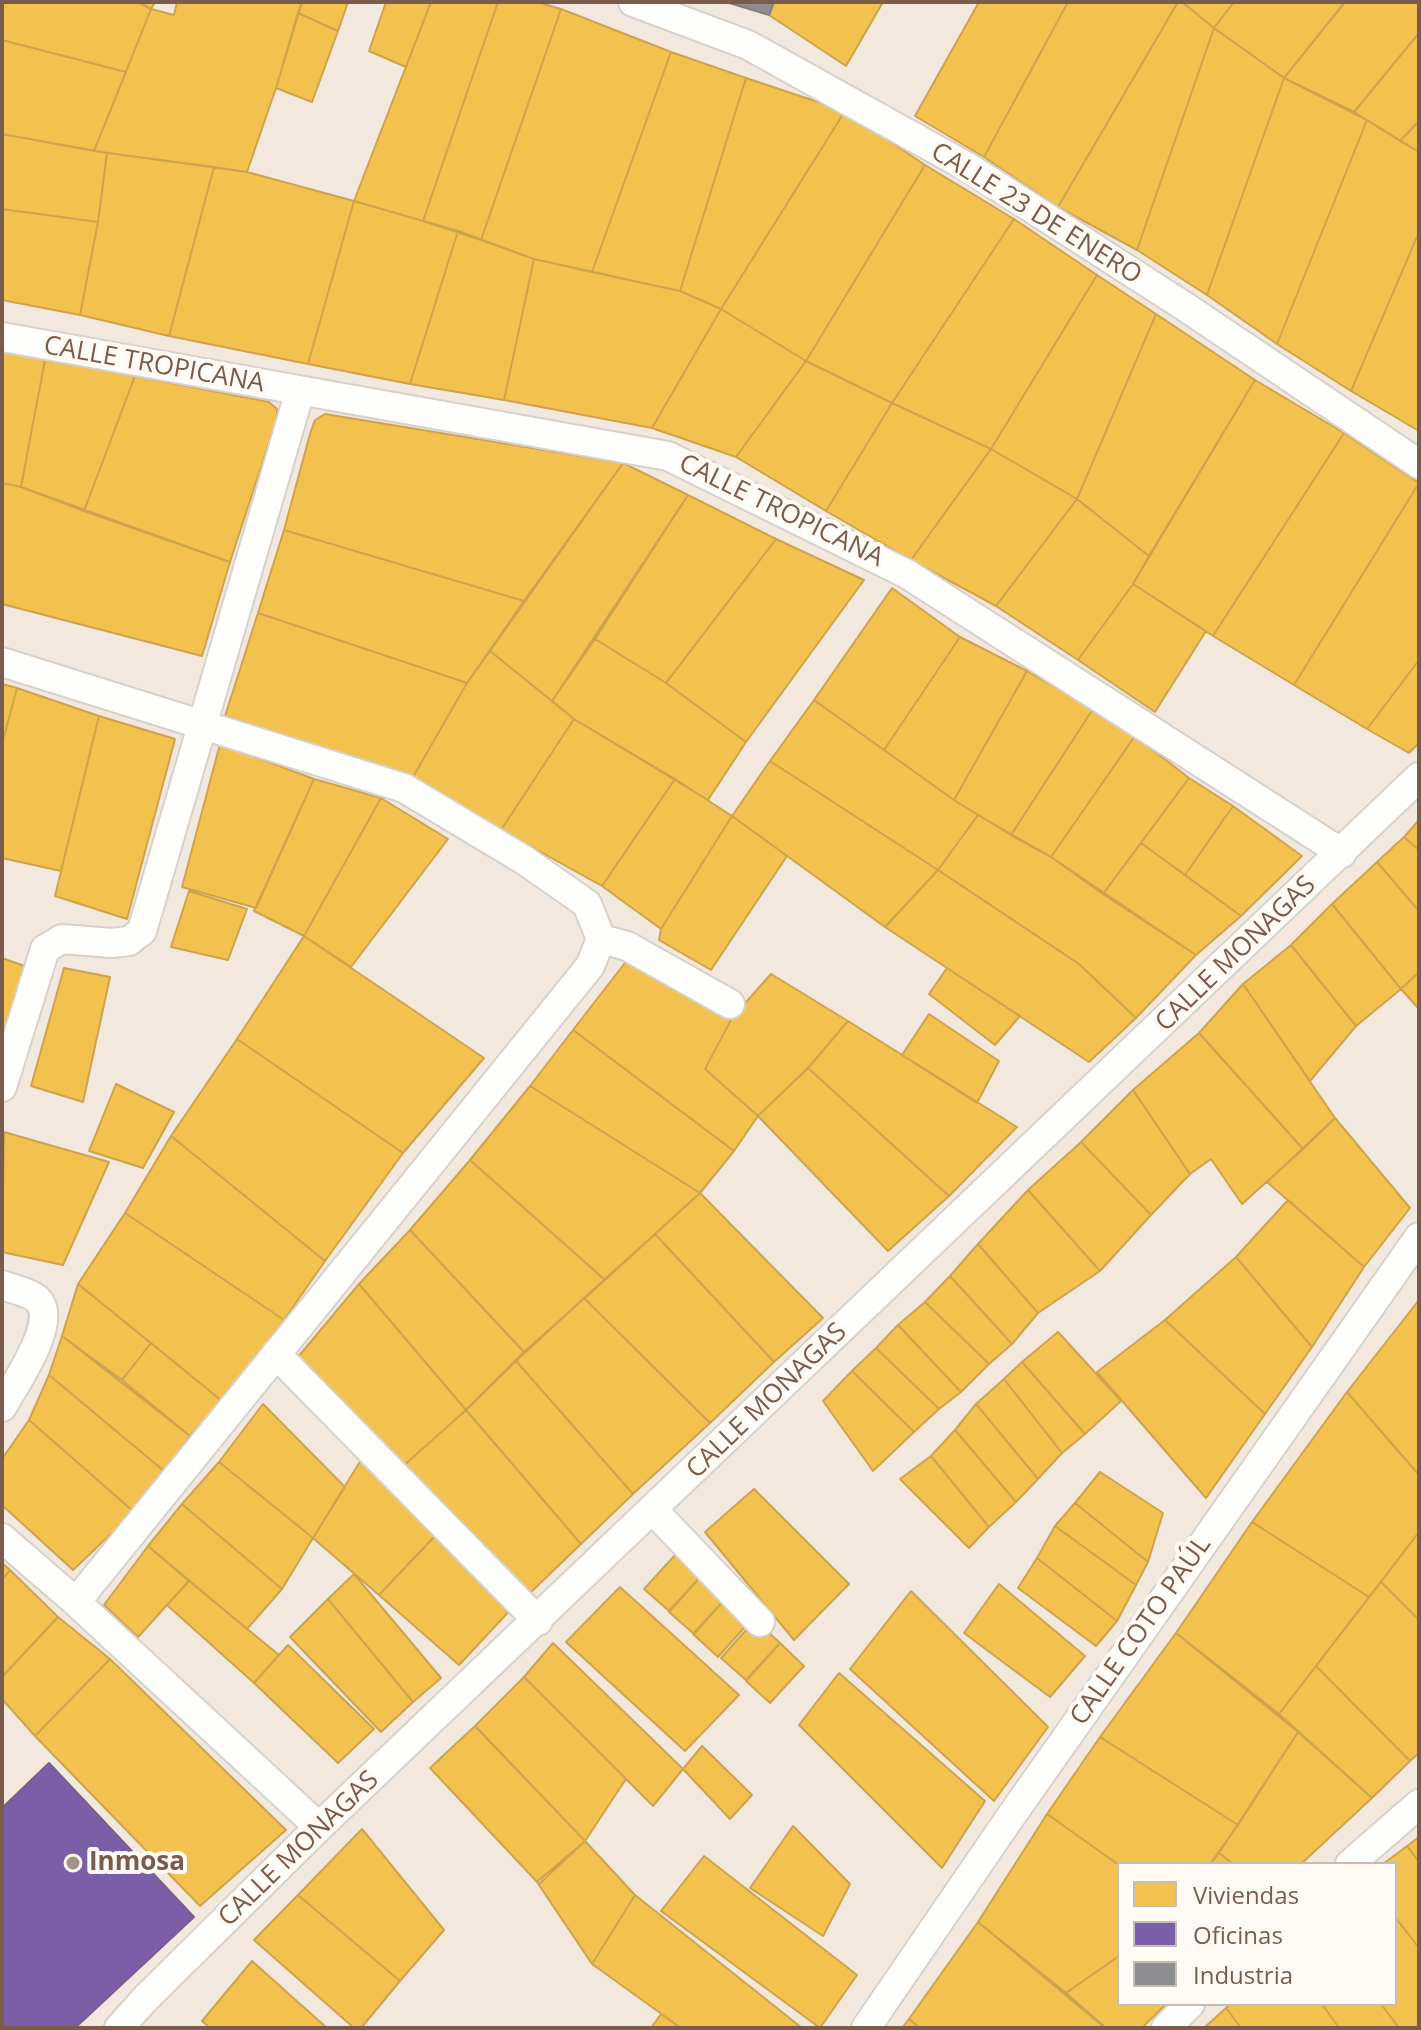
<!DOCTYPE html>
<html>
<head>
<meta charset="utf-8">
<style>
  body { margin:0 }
  #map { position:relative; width:1421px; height:2030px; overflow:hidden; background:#f9f5f0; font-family:"Open Sans",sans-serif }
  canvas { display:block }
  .frame { position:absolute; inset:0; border:4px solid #7a5c4d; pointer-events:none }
  .legend { position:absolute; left:1117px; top:1862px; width:280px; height:144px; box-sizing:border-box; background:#fffaf3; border:2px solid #cabbb1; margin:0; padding:10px 14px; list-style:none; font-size:24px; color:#7a5c4d }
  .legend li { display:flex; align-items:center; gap:16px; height:40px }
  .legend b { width:40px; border:2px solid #cabbb1 }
</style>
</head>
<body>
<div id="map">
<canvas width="1421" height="2030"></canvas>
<div class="frame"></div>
<ul class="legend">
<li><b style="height:22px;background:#f2c14e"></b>Viviendas</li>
<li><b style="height:22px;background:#7b5ea7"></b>Oficinas</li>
<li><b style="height:22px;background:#8d8d92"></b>Industria</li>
</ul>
</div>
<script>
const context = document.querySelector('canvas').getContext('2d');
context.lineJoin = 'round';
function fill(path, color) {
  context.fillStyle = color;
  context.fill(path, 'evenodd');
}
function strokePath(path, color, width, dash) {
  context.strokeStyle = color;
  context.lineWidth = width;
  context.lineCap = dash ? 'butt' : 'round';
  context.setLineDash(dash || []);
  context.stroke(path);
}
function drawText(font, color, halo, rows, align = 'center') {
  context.font = font + ' "Open Sans",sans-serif';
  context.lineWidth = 8;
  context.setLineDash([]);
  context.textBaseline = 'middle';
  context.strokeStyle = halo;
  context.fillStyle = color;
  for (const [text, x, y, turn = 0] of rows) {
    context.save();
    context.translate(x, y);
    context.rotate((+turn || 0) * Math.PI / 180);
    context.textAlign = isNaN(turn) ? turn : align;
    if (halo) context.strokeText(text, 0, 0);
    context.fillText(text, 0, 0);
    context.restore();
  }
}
fill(new Path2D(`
  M2,2h1417v2026h-1417zM1119,1864h276v140h-276z`), '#f2e8de');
const homes = new Path2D(`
  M2,2h136l13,7 -25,63 -124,-32z
  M138,2h17l-4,7z
  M177,2h125l-26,86 -29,84 -153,-21 57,-142 23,6z
  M302,2h46l-10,29 -40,-18z
  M386,2h45l-25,65 -37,-16z
  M431,2h67l-75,219 -69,-20z
  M498,2h39l24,7 -80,231 -58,-19z
  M774,2h109l-37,64 -77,-51z
  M979,2h89l-84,155 -69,-41z
  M1068,2h110l-120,205 -74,-50z
  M1178,2h4l32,26 -77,222 -79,-43z
  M1182,2h52l-20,26z
  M1234,2h111l-61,76 -70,-50z
  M1345,2h74v31l-65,79 -70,-34z
  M561,9l110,43 -79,220 -58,-13 -53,-19z
  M298,13l40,18 -26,71 -36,-14z
  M1214,28l70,50 -77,217 -70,-45z
  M1419,33v88l-19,20 -46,-29z
  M2,40l124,32 -32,79 -92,-17z
  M671,52l75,26 -66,213 -88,-19z
  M746,78l99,33 -124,198 -41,-18z
  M1284,78l83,42 -90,224 -70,-49z
  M845,111l80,54 -119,196 -85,-52z
  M1367,120l52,32v80l-68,159 -74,-47z
  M1419,121v31l-19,-11z
  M2,134l105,19 -9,69 -96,-13z
  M107,153l107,14 -45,169 -89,-21 18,-93z
  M925,165l89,54 -122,184 -86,-42z
  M214,167l33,5 107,29 -46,163 -139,-28z
  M354,201l104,30 -48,153 -102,-20z
  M2,209l96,13 -18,93 -78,-15z
  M1014,219l83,56 -106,174 -99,-46z
  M458,231l76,28 -30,141 -94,-16z
  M1419,232v199l-68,-40z
  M534,259l146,32 41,18 -69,119 -148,-28z
  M1097,275l59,39 -79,185 -86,-50z
  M721,309l85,52 -70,96 -84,-29z
  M1156,314l99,66 -106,176 -72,-57z
  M2,351l43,9 -24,127 -19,-4z
  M45,360l90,16 -51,135 -63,-24z
  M806,361l86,42 -66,108 -90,-54z
  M135,376l134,26 8,7v9l-47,144 -146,-51z
  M1255,380l89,53 -131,203 -80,-52z
  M892,403l99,46 -80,111 -85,-49z
  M325,414l298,49 -99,138 -240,-71 26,-96 5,-14z
  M1344,433l75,50 -125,202 -81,-49z
  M991,449l86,50 -81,107 -85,-46z
  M623,463l65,32 -136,206 -62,-50z
  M2,483l19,4 209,75 -28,94 -200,-52z
  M1419,483v177l-52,69 -73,-44z
  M688,495l88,44 -110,144 -71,-44z
  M1077,499l72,57 -16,28 -55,76 -82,-54z
  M284,530l240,71 -57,82 -209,-70z
  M776,539l88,41 -118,162 -80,-59z
  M1133,584l73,47 -51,81 -77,-52z
  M892,588l68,49 -76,113 -70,-50z
  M258,613l209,70 -54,94 -188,-61z
  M960,637l67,34 -73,129 -70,-50z
  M595,639l71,44 80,59 -38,58 -134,-81 -22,-18z
  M490,651l84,68 -73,111 -88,-53 54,-94z
  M1419,660v83l-10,10 -42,-24z
  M1027,671l66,38 -82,126 -57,-35z
  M2,684l15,4 -15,56z
  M17,688l82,28 -38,155 -59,-13v-114z
  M814,700l140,100 24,15 -40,55 -168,-109z
  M1093,709l42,27 -84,121 -40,-22z
  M99,716l76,23 -48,180 -72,-23z
  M574,719l101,60 -73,107 -101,-56z
  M1135,736l54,42 -86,116 -52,-37z
  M220,744l94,35 -58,129 -74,-21z
  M770,761l168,109 -53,57 -153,-111z
  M1189,778l44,28 -48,69 -44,-32z
  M314,779l67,19 -77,138 -50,-25z
  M675,779l57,37 -71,113 -59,-43z
  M381,798l67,41 -97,128 -47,-31z
  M1233,806l69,50 -61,60 -56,-41z
  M978,815l73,42 145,98 -60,63 -57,-54 -141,-94z
  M732,816l55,40 -76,114 -52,-30 2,-11z
  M1419,820v30l-15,-13z
  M1404,837l15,13v61l-42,-49z
  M1141,843l100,73 -45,39 -93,-61z
  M1377,862l42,49v61l-18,17 -69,-85z
  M938,870l141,94 57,54 -47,44 -204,-135z
  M189,891l58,18 -19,51 -57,-13z
  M1332,904l69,85 -45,37 -65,-81z
  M304,936l180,122 -81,95 -166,-114z
  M1291,945l65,81 -46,55 -67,-97z
  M2,958l25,9 -23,69 -2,-1z
  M628,959l104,59 -27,51 53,47 -24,35 -161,-121z
  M64,968l46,9 -27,125 -52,-16z
  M947,968l73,48 -25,29 -66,-51z
  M1419,972v37l-18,-20z
  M771,974l77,47 -40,47 -50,48 -53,-47 27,-51z
  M1243,984l92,134 -32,31 -104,-116z
  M929,1014l70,47 -22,42 -75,-48z
  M848,1021l169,106 -68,69 -141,-128z
  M573,1030l161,121 -34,42 -170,-107z
  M1199,1033l104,116 -61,55 -31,-45 -21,15 -57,-84z
  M237,1039l166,114 -78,108 -154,-125z
  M808,1068l141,128 -61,55 -130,-135z
  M116,1084l58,28 -31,56 -54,-17z
  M530,1086l170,107 -95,87 -135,-120z
  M1133,1090l57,84 -39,41 -70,-73z
  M1335,1118l75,90 -46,59 -97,-85z
  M4,1132l105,30 -46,103 -61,-13z
  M171,1136l154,125 -41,59 -159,-107z
  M1081,1142l70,73 -51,56 -72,-81z
  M470,1160l135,120 -81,72 -114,-122z
  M1028,1190l72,81 -62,42 -60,-69z
  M700,1193l123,125 -49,44 -119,-128z
  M1288,1200l76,67 -52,80 -76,-90z
  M125,1213l159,107 -62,81 -144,-117z
  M410,1230l114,122 -58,58 -107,-126z
  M655,1234l119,128 -64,61 -126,-125z
  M978,1244l60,69 -26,31 -62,-68z
  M1236,1257l76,90 -47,67 -100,-94z
  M950,1276l62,68 -23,20 -64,-62z
  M78,1284l73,59 -29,37 -60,-44z
  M359,1284l107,126 -65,58 -108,-105z
  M584,1298l126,125 -77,71 -117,-133z
  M1419,1300v175l-72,-83z
  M925,1302l64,62 -28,28 -63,-67z
  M1165,1320l100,94 -59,84 -109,-126z
  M898,1325l63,67 -22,17 -63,-61z
  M1058,1332l63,69 -36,33 -63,-72z
  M62,1336l128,100 -26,35 -115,-96z
  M151,1343l71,58 -32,35 -68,-56z
  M876,1348l63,61 -25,23 -62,-61z
  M516,1361l117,133 -52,50 -115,-134z
  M1022,1362l63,72 -23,19 -58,-74z
  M852,1371l62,61 -41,39 -50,-70z
  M49,1375l115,96 -30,41 -105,-92z
  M1004,1379l58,74 -24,26 -62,-75z
  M1347,1392l72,83v57l-50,65 -117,-75z
  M263,1404l82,83 -32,51 -94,-76z
  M976,1404l62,75 -22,23 -61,-72z
  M466,1410l115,134 -51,49 -129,-125z
  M29,1420l105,92 -61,58 -71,-65v-46z
  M955,1430l61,72 -27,25 -58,-71z
  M931,1456l58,71 -20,21 -69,-69z
  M361,1460l74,76 -56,59 -66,-57z
  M219,1462l94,76 -31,51 -100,-85z
  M1100,1472l63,41 -15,49 -73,-59z
  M754,1489l95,95 -55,56 -89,-108z
  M1075,1503l73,59 -12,23 -81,-59z
  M182,1504l100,85 -35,40 -99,-83z
  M1252,1522l117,75 -90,117 -103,-81z
  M1055,1526l81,59 -19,36 -80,-63z
  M1419,1532v88l-38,-38z
  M435,1536l79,70 -55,59 -80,-70z
  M148,1546l41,35 -51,56 -34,-32z
  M678,1552l25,22 -34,37 -25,-22z
  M1037,1558l80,63 -21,25 -78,-58z
  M2,1563l8,7 -8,10z
  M10,1570l48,47 -56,60v-97z
  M354,1574l87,104 -28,24 -85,-103z
  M703,1574l24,23 -33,37 -25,-22z
  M189,1581l90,74 -25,28 -87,-78z
  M1381,1582l38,38v133l-9,8 -94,-95z
  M999,1584l86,72 -35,41 -86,-64z
  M620,1587l119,108 -54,56 -119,-109z
  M911,1591l137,136 -54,74 -144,-132z
  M727,1597l25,22 -34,38 -25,-23z
  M328,1599l85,103 -32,30 -91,-95z
  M58,1617l52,42 -75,77 -33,-37v-22z
  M755,1620l25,23 -34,37 -25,-22z
  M1176,1633l122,99 -60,93 -138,-88z
  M553,1643l130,126 -30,37 -129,-129z
  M780,1643l24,23 -34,37 -24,-22z
  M288,1645l86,84 -36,34 -84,-80z
  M110,1659l176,171 -86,76 -165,-170z
  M1316,1666l94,95 -38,37 -93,-84z
  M839,1673l146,128 -43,67 -143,-143z
  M524,1677l102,102 -41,62 -110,-115z
  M475,1726l110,115 -46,43 -109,-116z
  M1298,1732l74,66 -71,66h-68l-14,-11z
  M1100,1737l138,88 -28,39 -91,1 -72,-51z
  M702,1746l50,49 -22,24 -47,-50z
  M1047,1814l72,51v91l-53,37 -88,-71z
  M793,1826l57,58 -27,52 -73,-48z
  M362,1829l82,101 -44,51 -102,-86z
  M1419,1837v25l-12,-16z
  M585,1841l50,54 -43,69 -55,-82z
  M1407,1846l12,16v86l-24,-31v-53h-12z
  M1219,1853l14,11h-23z
  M704,1856l153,119 -37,53 -159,-117z
  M298,1895l102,86 -39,47h-7l-100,-88z
  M635,1895l167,133h-121l-89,-64z
  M1395,1917l24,31v80h-20l-18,-24h14z
  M978,1922l127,106h-185l-11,-9z
  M1119,1956v48h47l-24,24h-36l-40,-35z
  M252,1961l75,67h-117l-8,-7z
  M1230,2004h92l17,24h-98l-15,-20z
  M1322,2004h59l18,24h-60z
  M1226,2008l15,20h-37z
  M661,2014l20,14h-30z
  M909,2019l11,9h-18z`);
fill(homes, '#f2c14e');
strokePath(homes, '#cea34e', 2);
const offices = new Path2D(`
  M49,1763l145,154 -119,111h-73v-220z`);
fill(offices, '#7b5ea7');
strokePath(offices, '#7b5d8c', 2);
const industry = new Path2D(`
  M726,2h48l-5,13z`);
fill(industry, '#8d8d92');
strokePath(industry, '#877e7d', 2);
const street = new Path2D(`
  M633,2l115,43 223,124 213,137 235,158
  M2,337l666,119 239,118 435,279
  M2,662l402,126 120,72 63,44 14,35 -11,27 -514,636
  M601,939l26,7 103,58
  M2,1087l43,-138 17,-10 50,4 17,-2 13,-10 158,-540
  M2,1285c10,4 27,7 35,14 23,21 -23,87 -35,108
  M276,1354l262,267
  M653,1510l107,112
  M2,1538l74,64 243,225
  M1350,1864l69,-60
  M119,2028l26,-29 174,-172 1100,-1050
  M866,2028l141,-206 412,-585
  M1166,2028l24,-24`);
strokePath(street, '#d7d1cb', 32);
strokePath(street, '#fefefd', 28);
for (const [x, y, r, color] of [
  [73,1863,8,"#a69286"]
]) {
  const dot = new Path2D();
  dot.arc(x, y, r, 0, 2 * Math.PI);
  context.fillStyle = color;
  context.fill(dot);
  strokePath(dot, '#fffaf3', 3);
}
drawText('26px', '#7a5c4d', '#fffaf3', [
  ["CALLE 23 DE ENERO",1036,214,32],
  ["CALLE TROPICANA",154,365,10],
  ["CALLE TROPICANA",781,511,26],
  ["CALLE MONAGAS",1236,954,-44],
  ["CALLE MONAGAS",767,1401,-44],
  ["CALLE COTO PAÚL",1141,1631,-55],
  ["CALLE MONAGAS",299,1849,-44]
]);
drawText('bold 26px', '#7a5c4d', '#fffaf3', [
  ["Inmosa",89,1863]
], 'left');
</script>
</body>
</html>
